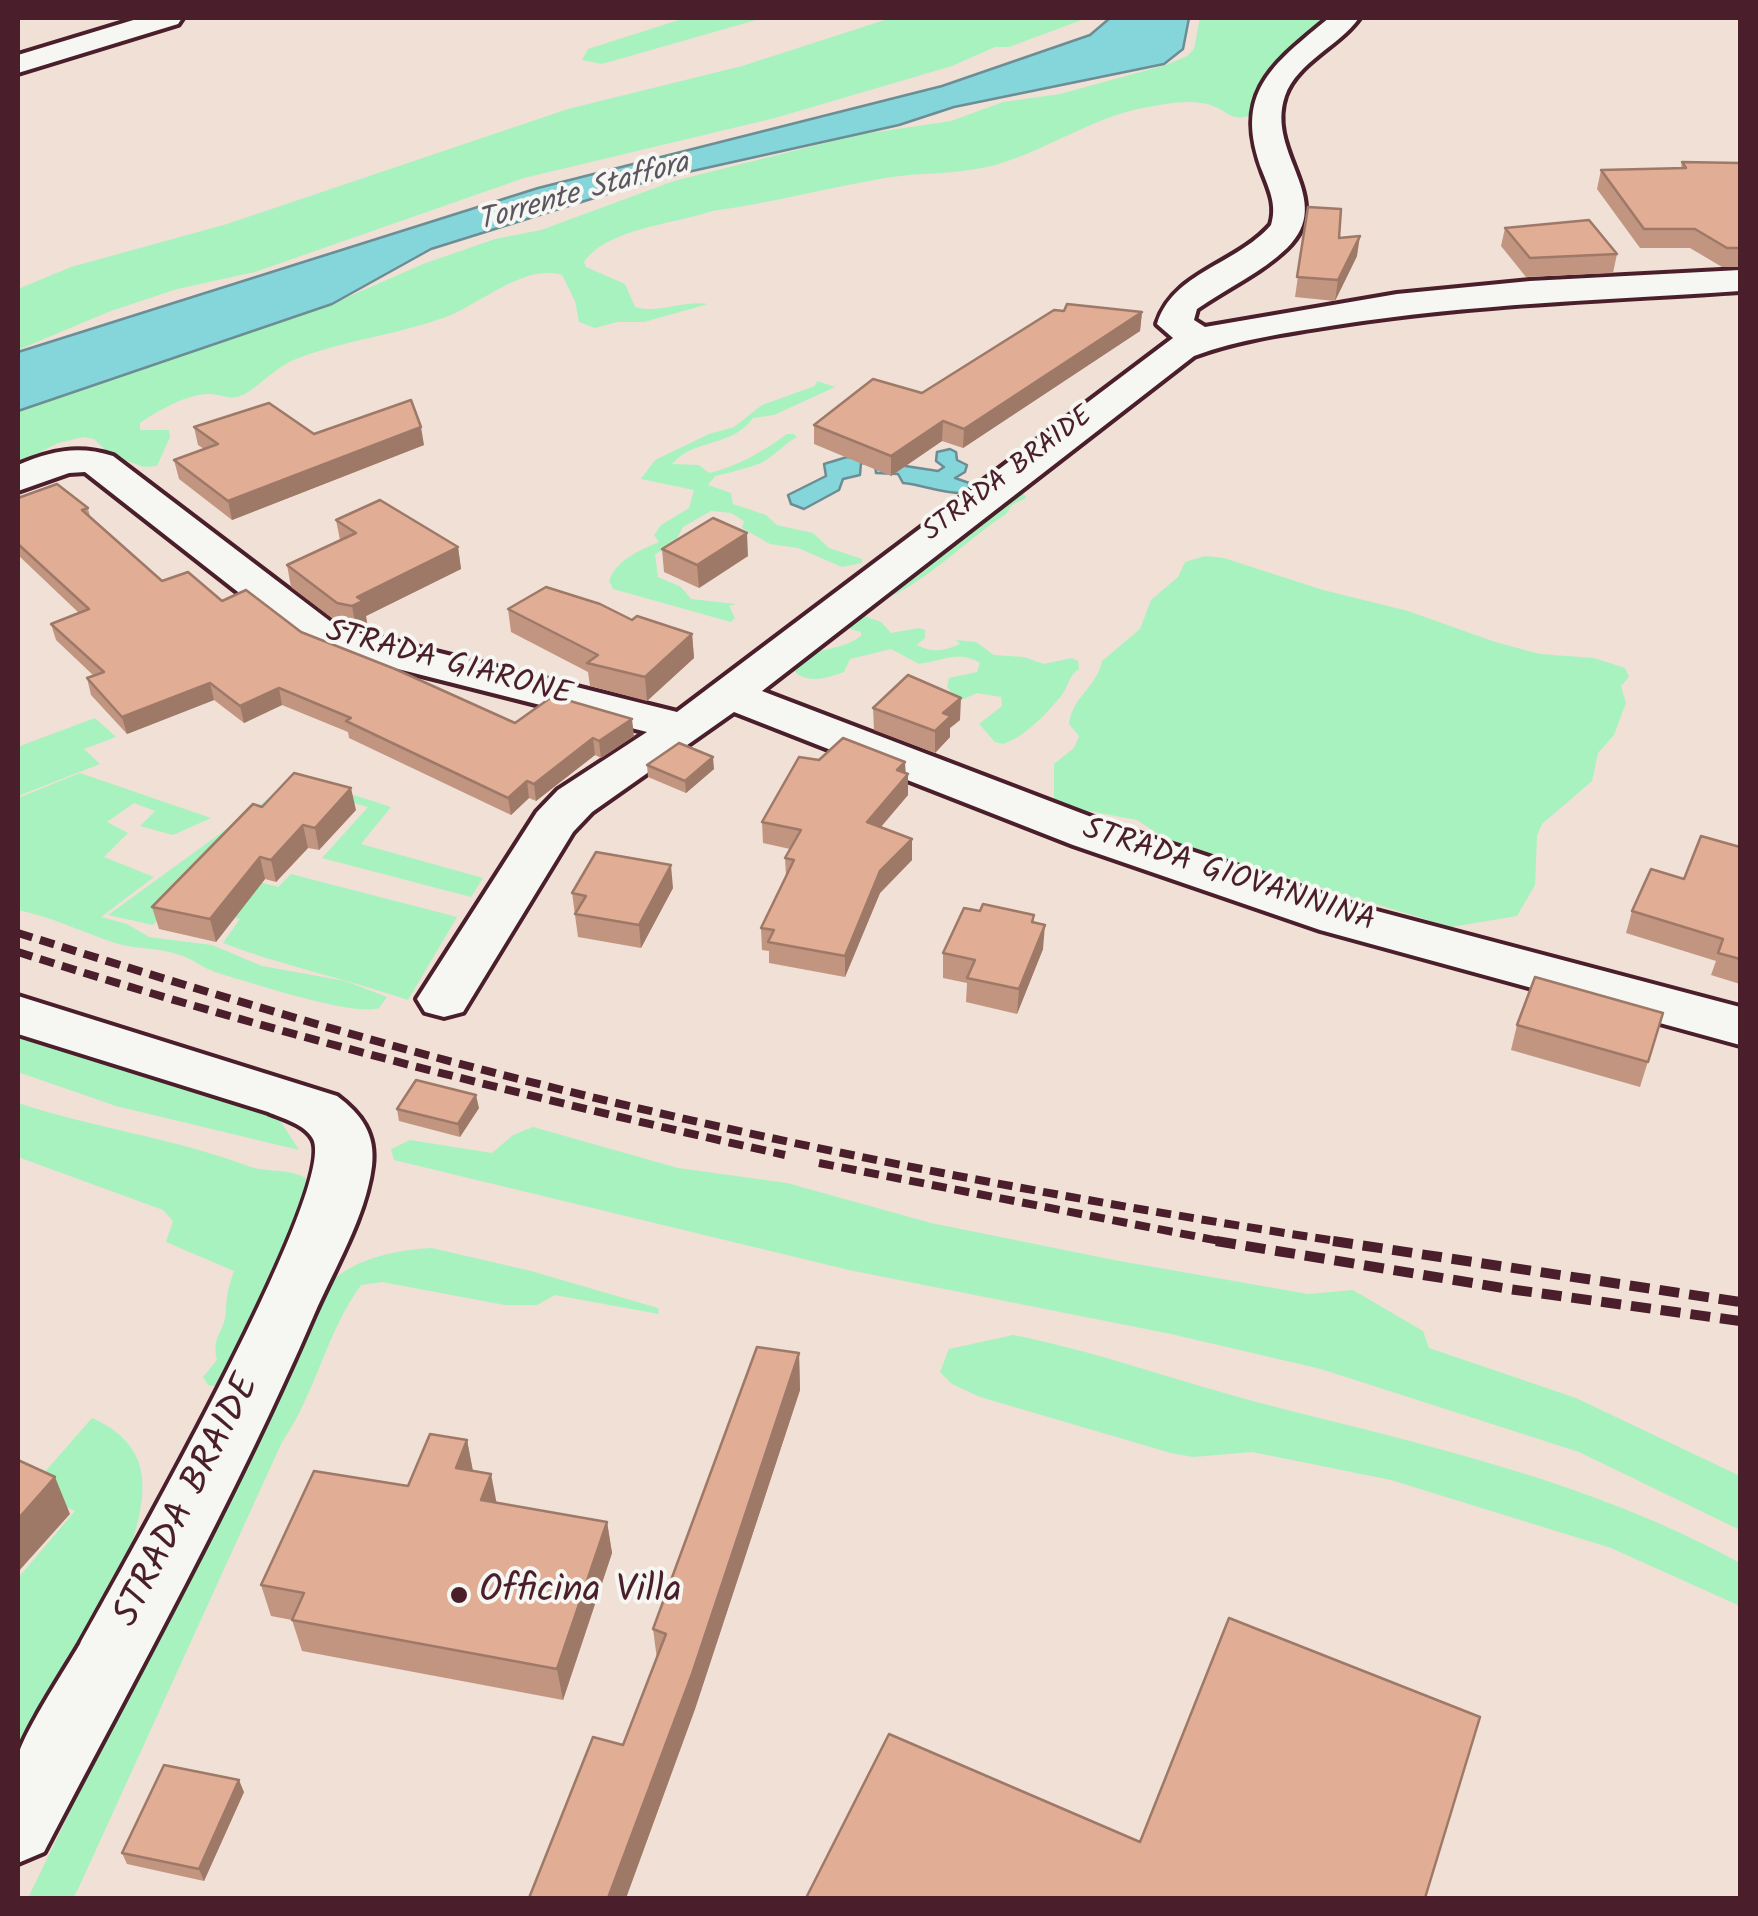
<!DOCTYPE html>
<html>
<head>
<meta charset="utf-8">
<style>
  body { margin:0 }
  #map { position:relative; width:1758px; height:1916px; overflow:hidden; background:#f0e0d6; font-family:Kalam,sans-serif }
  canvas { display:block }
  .frame { position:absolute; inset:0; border:20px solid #4a1f2b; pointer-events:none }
</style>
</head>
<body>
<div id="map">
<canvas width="1758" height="1916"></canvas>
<div class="frame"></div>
</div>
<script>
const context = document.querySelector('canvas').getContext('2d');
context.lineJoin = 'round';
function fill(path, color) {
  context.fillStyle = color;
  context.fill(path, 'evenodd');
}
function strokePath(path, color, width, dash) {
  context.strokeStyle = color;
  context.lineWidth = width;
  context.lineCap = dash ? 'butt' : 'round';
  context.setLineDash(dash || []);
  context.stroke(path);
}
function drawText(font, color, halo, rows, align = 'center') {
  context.font = font + ' Kalam,sans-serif';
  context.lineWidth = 8;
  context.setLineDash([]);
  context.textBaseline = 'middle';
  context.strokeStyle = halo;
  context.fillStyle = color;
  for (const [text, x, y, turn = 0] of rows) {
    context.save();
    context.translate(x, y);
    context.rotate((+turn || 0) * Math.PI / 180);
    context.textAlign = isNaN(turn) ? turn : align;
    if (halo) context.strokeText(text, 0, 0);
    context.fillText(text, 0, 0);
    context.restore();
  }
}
fill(new Path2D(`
  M685,18h78l-161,46 -20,-4 6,-11z
  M891,18h196l-78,29h-14l-43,19 -177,52 -251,60 -269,94 -78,17 -69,23 -90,38v-61l53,-22 156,-43 341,-115 174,-43z
  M1200,18h127l-71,77v19c-30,11 -28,-8 -55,-11 -17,-3 -37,1 -53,4 -55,9 -103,45 -157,59 -36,9 -71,6 -106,12 -58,10 -115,25 -173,33 -37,13 -104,17 -128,51l2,5 39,17 10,23c24,7 48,-7 73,-3l-64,18h-27l-22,6 -16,-6 -4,-21 -13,-26c-36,-13 -86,32 -119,43 -48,17 -101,23 -147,41 -23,9 -42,33 -56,37 -11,4 -20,-2 -30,-2 -22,-1 -53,17 -70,29v7h29l1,7 -13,29 -13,1 -33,-12 -17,-16 -11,-2 -25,6 -40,20v-52l314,-107 91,-40 72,-25 46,-9 133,-49 183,-46 94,-14 52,-19 57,-8 106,-29 21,-9 7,-7z
  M817,381l18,6 -61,28 -21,3c-20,29 -61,21 -81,46l27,1 10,8c27,-6 55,-22 78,-39h7l3,3c-13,7 -23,19 -34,25 -4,3 -42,13 -48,14l-7,9 23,8 2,11 33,11 11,10 36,8 16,15 33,11v4l-20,4 -44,-19 -28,-4 -28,-16 2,-7 -13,-8 -20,-2 -28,16 -10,19 -18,8 3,23 23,10 10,12 45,5 -7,2 6,12 -4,4 -118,-33 -4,-8c8,-22 30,-30 50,-39l-5,-7 7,-10 28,-17 5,-18 -53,-11 14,-19 54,-26 25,-7 28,-22 53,-19z
  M1021,489l5,9 -14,7 -6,9c-37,23 -98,86 -138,89z
  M1205,556l19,2 99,32 85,21 87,31 45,12 54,4 31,10 4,9 -8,9 5,17 -12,32 -16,18 -6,28 -50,43 -5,12 -2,49 -18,31 -66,11 -164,-50 -92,-19 -58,-38 -48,-9 -18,3 -17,-15v-35l20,-16 5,-12 -10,-12c3,-27 28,-37 33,-63l38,-32 11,-29 27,-23 7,-15z
  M864,616l17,6 10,11 28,-5 6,2v8l-8,7c15,8 28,6 43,-1l-4,-4 20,2 18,13 30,2 20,7 28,-6 6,3 1,8c-11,7 -10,17 -18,27 -15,18 -35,40 -58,48l-8,-2 -16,-18 23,-18 -1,-9 -24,-4 -18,8 -12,-14 2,-9 28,-6 3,-9c-22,-13 -38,-2 -61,1l-28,-15 -41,10 -6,13c-19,7 -42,14 -54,-7 20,-19 46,-11 71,-29v-4l-14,-4 -5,-7z
  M95,718l21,19 -32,12 16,15 -82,32v-53l2,3z
  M80,773l131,45 -38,17 -33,-9 15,-15 -21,-8 -27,19 21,11 -24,24 50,20 -53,40 26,7 22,13 63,8 50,21 83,15 42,16 -8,11c-26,9 -133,-27 -164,-36 -12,-4 -22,-13 -35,-17 -21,-8 -46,-5 -68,-13 -32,-11 -60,-25 -94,-32v-112z
  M298,777l93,30 -30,37 122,34 -12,19 -149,-39 46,-51 -72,-19 -84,81 66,18 13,-13 166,43 -49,83c-61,-21 -125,-34 -185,-57l17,-24 -69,-15 -18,21 -45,-10z
  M18,1038l73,19 181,60 9,5 18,28 -183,-44 -98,-34z
  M18,1103c76,25 155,35 230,63 20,8 48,0 65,18l-69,157 -24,46 -12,-2 -5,-8 14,-17c-6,-24 8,-28 9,-49 1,-21 2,-21 8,-40l-68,-29 7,-21 -10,-11 -145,-53z
  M533,1127l145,41 109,15 144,40 183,37 194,34 45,-4 70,41 6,17 147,50 164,78v54l-161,-78 -258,-83 -150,-35 -322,-64 -455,-110 -3,-11 19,-9 82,13 21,-18z
  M432,1248l99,23 127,37 1,6 -104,-19 -18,10h-32l-123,-23 -21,3c-35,48 -45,108 -79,157l-203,445 -6,11h-45l50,-103 22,-58 223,-447c26,-31 71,-40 109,-42z
  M1013,1335c87,17 169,48 255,70 161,41 325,77 472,158v43l-129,-58 -220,-68 -139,-28 -59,5 -22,-4 -191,-56 -28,-13 -12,-12 9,-23z
  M92,1418c60,27 57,70 40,125l-114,210v-175l57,-67 -46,-21z`), '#a8f2c0');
const water = new Path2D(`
  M1110,18h79l-6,31 -19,15 -210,43 -55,18 -247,55 -221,69 -99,55 -314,107v-59l520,-164 404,-102 148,-51z
  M950,449l6,3 1,8 10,5 -2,7 -10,6 20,7 -10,8c-23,1 -41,-8 -62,-10l-5,-9 -22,-1 -1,-9 -14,-1 -1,12 -17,4 -4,11 -35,19 -13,-5 -3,-9 38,-19 -2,-12 23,-7 91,14 6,-4 -8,-6 1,-9z`);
fill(water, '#84d6db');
strokePath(water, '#6d8d95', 2.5);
const minor = new Path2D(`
  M140,18h42l-4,6 -160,49v-18z
  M1329,18h30c-20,28 -62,44 -74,78 -20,58 52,103 2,152 -26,25 -60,40 -90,61l-3,11 11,7 192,-33 133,-13 210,-11v21c-135,9 -270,13 -404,34 -49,8 -96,14 -142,31l-432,335 345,132 247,82 386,102v38l-420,-115 -247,-85 -339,-133 -142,100 -19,20 -110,180 -19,5 -19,-5 -8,-13 120,-187 21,-22 89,-58 -340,-86 -222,-174 -16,1 -51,18v-26c33,-14 60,-20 95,-9l226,172 338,84 496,-374 -16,-14c16,-52 79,-59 114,-99 6,-19 -1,-34 -8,-52 -31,-80 9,-108 66,-155z
  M18,996l319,100c24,18 39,38 35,70 -6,50 -38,103 -58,149 -79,184 -177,359 -270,537l-26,11c-2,-29 -6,-79 0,-106 4,-22 48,-89 62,-113 36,-65 259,-456 233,-505 -8,-15 -31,-21 -45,-27l-250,-78z`);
strokePath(minor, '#4a1f2b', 8);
fill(minor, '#f6f6f2');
strokePath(new Path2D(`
  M18,933c139,44 279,87 420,125 299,80 605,138 911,185
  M18,952c252,81 508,145 767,203
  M819,1163l411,80`), '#4a1f2b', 8, [15, 8]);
strokePath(new Path2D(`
  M1216,1241l293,48 231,32
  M1333,1241l407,61`), '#4a1f2b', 10, [20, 10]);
fill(new Path2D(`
  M1682,162l58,1v104h-18l-32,-19h-50l-43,-59 4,-19 80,-2z
  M1308,207l49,49 -22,45 -40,-4z
  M1505,228l112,26 -4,19 -87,4 -25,-31z
  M1064,311l78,1 -2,19 -177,117 -21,-7 -51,35 -77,-32v-19l108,-32z
  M194,427l120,7 110,11 -192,75 -53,-41 -5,-19 30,-11 -6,-4z
  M18,498l70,10 2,9 72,64 60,20 79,31 214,91 119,13 -33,22 -6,-3 -59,46 -7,-3 -18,17 -162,-77 -1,-6 -66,-27 -38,18 -30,-23 -87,34 -36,-39 -4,-17 7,-2 -38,-36 -5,-16 28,-11 -61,-58z
  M336,520l122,27 3,22 -95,47 1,7 -11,5 -15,-3 -50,-38 -4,-22 53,-25z
  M662,549l86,7 -49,32 -35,-16z
  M508,609l124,11 60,14 2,24 -47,43 -57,-15 -2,-14 -77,-40z
  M873,708l87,12 -10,8v9l-15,16 -61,-23z
  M819,760l86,2 3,33 -27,32 31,12v21l-32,33 -35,84 -76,-14v-12l-7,-1 -1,-22 25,-52 -1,-18 5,-9 -27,-6 -1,-21z
  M647,765l67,4 -28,24 -38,-16z
  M262,807l94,3 -37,40 -11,-2 -32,34 -11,-3 -49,63 -57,-13 -7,-22z
  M1740,847v137l-29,-9 5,-14 -90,-28 6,-22 52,-32z
  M673,888l-32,60 -63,-11 -6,-44z
  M980,911l54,4v7l9,27 -26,65 -51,-12 1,-19 -24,-5v-25z
  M1663,1013l-23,74 -129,-37 6,-25z
  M479,1108l-19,29 -61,-16 -2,-12z
  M799,1353l1,37 -105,319 -69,189h-97l94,-153 34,-86 -4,-30z
  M467,1440l6,31 24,32 110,19 5,31 -49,147 -261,-49 -10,-31 -21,-4 -10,-31 147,-99z
  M244,1792l-40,89 -77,-17 -5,-11z`), '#c29580');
fill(new Path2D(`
  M1360,236l-3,20 -22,45 3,-21z
  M1142,312l-2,19 -177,117 1,-19z
  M943,421l-1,20 -51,35v-20z
  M421,427l3,18 -192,75 -4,-19z
  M747,533l1,23 -49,32 -2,-23z
  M458,547l3,22 -95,47 1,7 -11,5 -4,-22 5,-9z
  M692,634l2,24 -47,43 -2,-24z
  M210,683l4,17 -87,34 -5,-17z
  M279,688l3,17 -38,18 -4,-17z
  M961,698l-1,22 -10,8v9l-15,16v-22l8,-18z
  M632,719l2,17 -33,22 -2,-17z
  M593,738l2,17 -59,46 -2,-17z
  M713,757l1,12 -28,24 -1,-12z
  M905,762v16l3,-4v21l-41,48v-21l30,-52z
  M527,781l2,17 -18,17 -3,-17z
  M351,788l5,22 -37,40 -4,-22z
  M303,825l5,23 -32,34 -5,-22z
  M912,839v21l-32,33 -35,84v-21l35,-85z
  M260,857l5,22 -49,63 -6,-23z
  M671,865l2,23 -32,60 -2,-23z
  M1045,925l-2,24 -26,65 2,-25z
  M476,1095l3,13 -19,29 -2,-13z
  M799,1353l1,37 -105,319 -69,189h-18z
  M467,1440l6,32 -17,-4z
  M491,1474l6,31 -16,-5z
  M55,1477l15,37 -52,58v-53z
  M607,1522l5,31 -49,147 -6,-31z
  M239,1780l5,12 -40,89 -5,-12z`), '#9e7968');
const building = new Path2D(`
  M1682,162l58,1v85h-13l-32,-19h-51l-43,-59 85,-2z
  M1308,207l33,2 -2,29 21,-2 -22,44 -41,-3z
  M1589,220l28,34 -87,4 -25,-30z
  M1067,304l75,8 -178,117 -21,-8 -52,35 -77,-31 59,-46 49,14 132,-83 10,1z
  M411,400l10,27 -193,74 -54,-41 44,-16 -24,-17 75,-24 45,31z
  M57,484l31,24 -6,2 80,71 26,-9 34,29 24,-11 55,42 94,37 120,54 38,-27 79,23 -33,22 -6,-3 -59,46 -7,-3 -19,17 -162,-77 5,-3 -72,-30 -39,18 -30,-23 -88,34 -35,-39 17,-6 -53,-48 38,-15 -71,-65v-46z
  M380,500l78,47 -101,50 6,4 -11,5 -15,-3 -50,-38 69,-32 -20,-13z
  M713,518l34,15 -50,32 -35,-16z
  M546,587l54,17 32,16 5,-4 55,18 -47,43 -58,-14 11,-8 -90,-46z
  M908,675l53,23 -18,15 8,3 -16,15 -62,-23z
  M843,738l62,24 -8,8 11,4 -41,48 45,17 -32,32 -35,85 -77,-14 6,-12 -13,-2 33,-68 -9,-2 16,-28 -39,-8 37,-65 20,3z
  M679,743l34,14 -28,24 -38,-16z
  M294,773l57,15 -36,40 -12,-3 -32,35 -11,-3 -50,62 -58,-12 101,-103 9,3z
  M1701,836l39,11v112l-22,-6 5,-14 -91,-28 19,-42 33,10z
  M596,852l75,13 -32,60 -64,-11 11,-18 -14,-3z
  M983,904l51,11 -2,7 13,3 -26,64 -52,-11 8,-18 -32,-7 21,-45 16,3z
  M1535,977l128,36 -15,49 -131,-37z
  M416,1080l60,15 -18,29 -61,-15z
  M757,1347l42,6 -107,321 -84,224h-79l64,-161 30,8 43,-111 -13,-5z
  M430,1434l37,6 -11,28 35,6 -10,26 126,22 -50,147 -265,-49 12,-27 -43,-8 53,-114 94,15z
  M18,1460l37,17 -37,42z
  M1229,1618l251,99 -55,181h-619l83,-164 251,108z
  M164,1765l75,15 -40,89 -77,-16z`);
fill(building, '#e1ad95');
strokePath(building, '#9e7968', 2.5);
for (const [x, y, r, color] of [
  [459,1595,10,"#4a1f2b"]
]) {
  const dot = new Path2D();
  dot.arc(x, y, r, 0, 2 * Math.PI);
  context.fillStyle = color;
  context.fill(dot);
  strokePath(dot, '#f6f6f2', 4);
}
drawText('28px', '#4a1f2b', '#f6f6f2', [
  ["STRADA BRAIDE",1009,476,-37]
]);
drawText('italic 30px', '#5b5660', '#f6f6f2', [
  ["Torrente Staffora",584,195,-16]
]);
drawText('32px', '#4a1f2b', '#f6f6f2', [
  ["STRADA GIARONE",448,666,15],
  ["STRADA GIOVANNINA",1228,878,18]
]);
drawText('38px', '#4a1f2b', '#f6f6f2', [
  ["STRADA BRAIDE",190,1502,-63]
]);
drawText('38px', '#4a1f2b', '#f6f6f2', [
  ["Officina Villa",479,1595]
], 'left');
</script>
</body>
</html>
